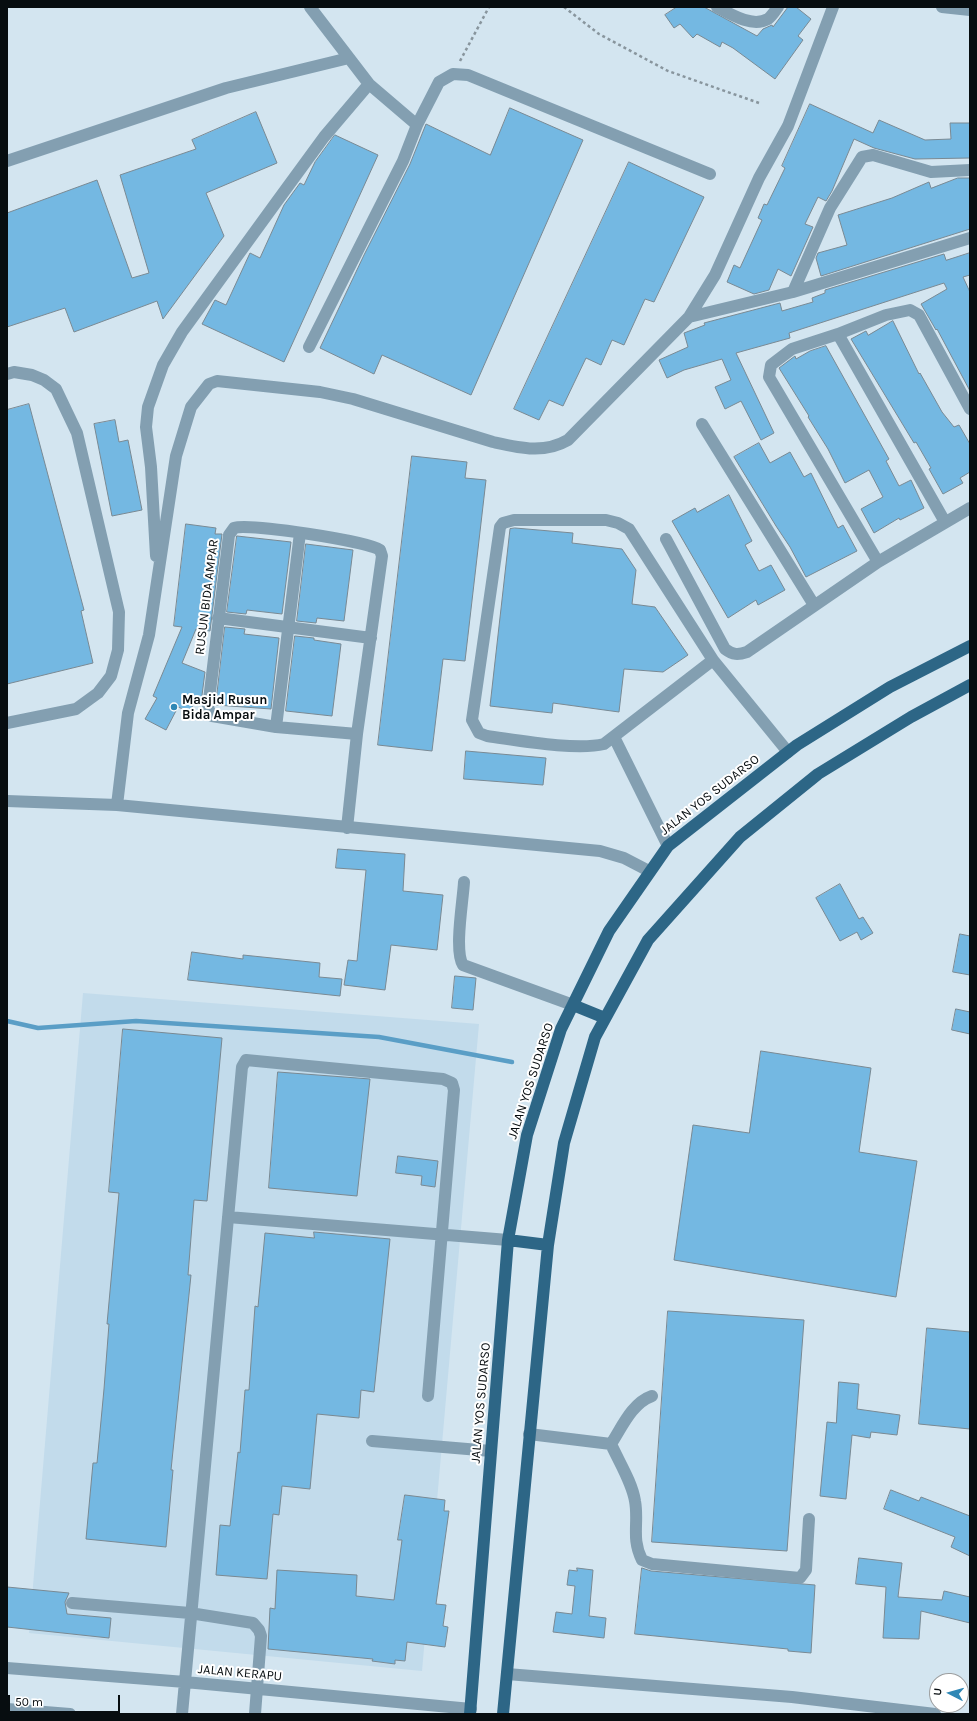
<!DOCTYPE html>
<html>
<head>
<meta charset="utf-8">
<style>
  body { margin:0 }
  #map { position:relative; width:977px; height:1721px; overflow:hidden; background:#d3e5f0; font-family:Karla,sans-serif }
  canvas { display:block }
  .frame { position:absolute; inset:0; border:8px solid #070d10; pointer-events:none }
  .north { position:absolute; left:929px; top:1673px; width:40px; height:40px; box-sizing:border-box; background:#fff; border:1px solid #9c9e9f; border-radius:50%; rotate:276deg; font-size:11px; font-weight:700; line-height:16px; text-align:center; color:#070d10 }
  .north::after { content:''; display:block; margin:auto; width:14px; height:18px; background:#2f87b5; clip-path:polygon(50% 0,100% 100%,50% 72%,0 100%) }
  .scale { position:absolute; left:8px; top:1695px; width:112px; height:18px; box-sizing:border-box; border:2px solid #070d10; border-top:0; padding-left:5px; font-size:12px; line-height:14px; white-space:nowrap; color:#070d10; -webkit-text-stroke:3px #fff; paint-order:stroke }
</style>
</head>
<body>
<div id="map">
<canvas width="977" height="1721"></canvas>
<div class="frame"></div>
<div class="north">U</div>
<div class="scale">50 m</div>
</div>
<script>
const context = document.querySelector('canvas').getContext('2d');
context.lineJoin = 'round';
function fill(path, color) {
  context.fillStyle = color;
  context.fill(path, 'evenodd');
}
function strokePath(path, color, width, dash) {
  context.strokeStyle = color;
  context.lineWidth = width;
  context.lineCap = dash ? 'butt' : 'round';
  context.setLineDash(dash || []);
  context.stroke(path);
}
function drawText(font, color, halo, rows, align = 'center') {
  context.font = font + ' Karla,sans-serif';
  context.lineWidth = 4;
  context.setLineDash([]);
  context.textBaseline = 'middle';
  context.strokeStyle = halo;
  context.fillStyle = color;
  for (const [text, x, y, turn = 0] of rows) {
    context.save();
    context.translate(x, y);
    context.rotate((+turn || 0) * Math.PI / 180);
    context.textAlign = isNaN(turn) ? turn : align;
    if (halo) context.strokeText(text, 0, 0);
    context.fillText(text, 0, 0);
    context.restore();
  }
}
fill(new Path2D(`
  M83,993l396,31 -57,647 -393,-38z`), '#c2dbeb');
strokePath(new Path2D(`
  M7,1021l31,7 98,-7 243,16 133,25`), '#5a9ec6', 4.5);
const building = new Path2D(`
  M677,7h27l53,29 6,-7 9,-4 1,2 15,-20h8l15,12 -13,17 5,4 -28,39 -42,-31 -11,-6 -2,5 -23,-13 -4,4 -13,-14 -6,4 -9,-13z
  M810,104l63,29 6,-13 46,20 26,-1 -1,-16h20v35l-55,1 -41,-11 -20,-9 -22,52 -6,10 -8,-4 -13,27 8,3 -22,49 -13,-7 -9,21 -15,4 -27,-12 7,-17 6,3 22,-48 -4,-2 6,-14 3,1 18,-37 -3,-2z
  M510,108l73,32 -112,255 -89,-40 -8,19 -54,-26 44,-93 46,-91 16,-40 64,31z
  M256,112l21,51 -71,30 18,43 -61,83 -6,-18 -83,31 -9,-24 -58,19v-114l90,-33 35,98 17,-5 -29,-98 76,-26 -4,-9z
  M335,135l43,20 -94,207 -82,-38 13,-24 11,5 24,-52 10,5 24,-53 16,-22 4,2 11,-23z
  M629,162l75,35 -50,105 -9,-3 -21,46 -12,-5 -11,25 -15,-7 -23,48 -14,-6 -10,20 -25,-11z
  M958,178h12v51l-149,47 -5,-18 2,-5 29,-8 -9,-30 54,-17 37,-16 2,6z
  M970,253v22l-7,2 7,15v99l-33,-62 -1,1 -15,-26 26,-15 -3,-6 -155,50 1,5 -54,15 38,80 -13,7 -20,-39 -16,8 -10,-22 16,-7 -9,-21 -38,11 -17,8 -8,-18 29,-13 -4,-14 21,-8 -1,-2 76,-20 2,8 31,-9 -1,-4 13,-5v-3l119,-36 2,6z
  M893,321l26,53 1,-1 22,39 12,15 5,-2 11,19v28l-10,6 3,5 -20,11 -14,-25 2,-1 -15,-26 -2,1 -63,-104 15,-8 2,4z
  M826,346l63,113 -3,2 13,25 12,-6 13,28 -24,12 -1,-2 -25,15 -13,-24 22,-12 -14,-27 -24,13 -17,-34 -20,-32 1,-1 -30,-48 16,-12 1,3 14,-8z
  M29,404l55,206 -3,1 12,52 -86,21v-274z
  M115,420l4,22 9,-2 14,70 -30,6 -18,-92z
  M759,443l11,20 20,-11 14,25 7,-4 27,55 5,-3 14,26 -51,26 -16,-30 -14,-21 -42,-69z
  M412,456l55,6 -2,16 21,2 -21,181 -22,-2 -11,92 -54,-6z
  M729,495l23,46 -7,4 14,26 12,-6 14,25 -27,15 -2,-5 -28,18 -56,-97 23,-13 2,4z
  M186,524l30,4 -1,6h7l-12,97 -14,-2 -14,34 23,9 -4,31 -7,-1 -4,10 -12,-5 -12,23 -21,-11 12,-21 -4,-2 29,-69 -8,-1z
  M515,528l58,5 -1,10 50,6 14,21 -4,34 23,3 33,48 -25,17 -39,-3 -5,43 -66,-9 -1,10 -62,-7 20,-177z
  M237,536l54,6 -9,72 -35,-4 -1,4 -19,-2z
  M306,544l47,6 -9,71 -27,-3 -1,5 -19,-2z
  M225,627l20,2 -1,5 35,4 -8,71 -55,-4z
  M295,636l19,2v2l27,4 -9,72 -46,-5z
  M466,751l80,7 -3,27 -79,-6z
  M338,849l67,5 -2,37 40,4 -6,55 -46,-5 -6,45 -41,-5 4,-25 9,1 9,-91 -30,-2z
  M840,884l19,35 4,-2 10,16 -12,7 -4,-8 -17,9 -24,-43z
  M960,934l10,2v39l-17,-3z
  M192,952l51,7v-4l77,8 -1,14 23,2 -2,17 -152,-16z
  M455,976l21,2 -3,32 -21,-2z
  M956,1009l14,3v22l-18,-4z
  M123,1029l99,9 -15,163 -13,-1 -6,75h3l-20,195h2l-7,77 -80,-8 7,-76h4l7,-74 5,-65h-2l12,-131 -10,-1z
  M761,1051l110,17 -12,84 58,9 -21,136 -222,-37 19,-135 56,8z
  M278,1072l92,7 -13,117 -88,-8z
  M398,1156l40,5 -3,26 -14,-2 1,-9 -26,-3z
  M314,1232l76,7 -16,153 -13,-2 -2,28 -42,-4 -7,75 -28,-3 -3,29 -6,-1 -6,65 -51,-4 4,-50 10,1 8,-74 2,1 5,-63h4l6,-84 3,1 7,-74 49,5z
  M668,1311l136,9 -17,231 -135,-9z
  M927,1328l43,4v97l-51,-5z
  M839,1382l20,2 -2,25 43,6 -3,20 -26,-3 -1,6 -18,-3 -6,64 -26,-3 7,-74 9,1z
  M891,1490l28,11 2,-4 49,19v40l-19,-9 4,-10 -71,-28z
  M405,1495l40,5 -1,11h5l-13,93 10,1 -3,21 5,1 -3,20 -38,-5 -2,19 -10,-1v4l-23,-3 1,-2 -105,-10 2,-41 5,1 2,-39 80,5 -1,21 38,4 8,-60h-4z
  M859,1558l43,5 -4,34 44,3 2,-9 26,6v26l-49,-12 -2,28 -36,-1 3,-51 -30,-3z
  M577,1568l16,2 -4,46 17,2 -2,20 -51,-6 3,-20 16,2 3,-28 -8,-1 2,-15 8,1z
  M642,1568l9,3 164,14 -4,68 -23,-2v-2l-153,-15z
  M7,1587l62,6 -4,9 2,12 44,4 -2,20 -102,-11z`);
fill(building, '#74b8e2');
strokePath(building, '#798993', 1);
strokePath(new Path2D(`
  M564,7l35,27 69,37 91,32
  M460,61l29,-54`), '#88959d', 2.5, [3, 3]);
strokePath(new Path2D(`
  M717,7c13,7 35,21 51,12 4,-3 7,-8 10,-12
  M942,7l28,3
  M417,125l22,-43 14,-8 15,1 242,99
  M7,161l219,-73 123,-30
  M793,292l177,-54
  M689,317l104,-25 37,-84 32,-51 11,-2 58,17 39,-2
  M838,334l107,188
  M309,347l94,-186 14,-36 -48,-41 -59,-77
  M7,374l7,-2 18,3 12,5 12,9 21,44 42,179 -1,38 -7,26 -13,17 -22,16 -69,14
  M702,424l112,181
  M514,520h92l12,3 11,6 84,131 -109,84c-28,7 -87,-4 -117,-8l-8,-3 -7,-13 28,-193 3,-4z
  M666,539l59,110c8,6 13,6 22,3l131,-90 92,-54
  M156,556l-5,-89 -5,-40 2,-20 15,-42 19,-33 93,-128 49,-67 45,-53
  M878,562l-109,-185 2,-12 21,-16 46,-15 48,-19 24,-5 9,5 51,94
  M218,618l153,20
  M713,660l75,92
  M276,727l24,-194
  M614,737l54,109
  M7,801l110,4 483,46 24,7 25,13
  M117,805l11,-92 21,-78 27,-179 15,-49 18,-23 8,-3 103,11 33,7 140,43c27,6 51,12 75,-2l121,-123 26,-42 44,-97 29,-52 45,-119
  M347,828l10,-94 25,-178 -2,-6c-13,-9 -131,-27 -146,-22l-5,7 -21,173 4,8 6,1 58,10 81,7
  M464,882c-1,19 -10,69 -1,83l110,40
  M228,1217l280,23
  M529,1434l82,10c11,-17 21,-41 41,-48
  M372,1441l119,10
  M611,1444c8,18 21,38 24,57 4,22 -4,37 7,59l10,4 148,14 6,-8 3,-51
  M72,1603l118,10 63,10 6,7 2,6 -6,78
  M7,1668l178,14 286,27
  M507,1674l285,23 143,17
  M7,1709l63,5
  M182,1714l60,-647 4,-7 197,19 9,4 2,7 -26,306`), '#839fb1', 12);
strokePath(new Path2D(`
  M573,1005l32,13
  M508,1240l40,5
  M470,1714l38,-474 19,-105 34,-106 48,-98 59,-85 129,-101 93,-58 80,-41
  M503,1714l45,-469 16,-102 31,-106 53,-97 92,-103 78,-63 93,-57 59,-32`), '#2d6686', 12);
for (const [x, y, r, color] of [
  [174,707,4,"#2f87b5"]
]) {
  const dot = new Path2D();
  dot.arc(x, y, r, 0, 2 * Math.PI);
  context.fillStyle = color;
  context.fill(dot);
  strokePath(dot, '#fff', 1.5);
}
drawText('13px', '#070d10', '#fff', [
  ["RUSUN BIDA AMPAR",207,597,-83],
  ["JALAN YOS SUDARSO",710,795,-38],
  ["JALAN YOS SUDARSO",531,1081,-72],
  ["JALAN YOS SUDARSO",481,1403,-85],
  ["JALAN KERAPU",240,1673,5]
]);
drawText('bold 13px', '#070d10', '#fff', [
  ["Masjid Rusun",182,700],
  ["Bida Ampar",182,715]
], 'left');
</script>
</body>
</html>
